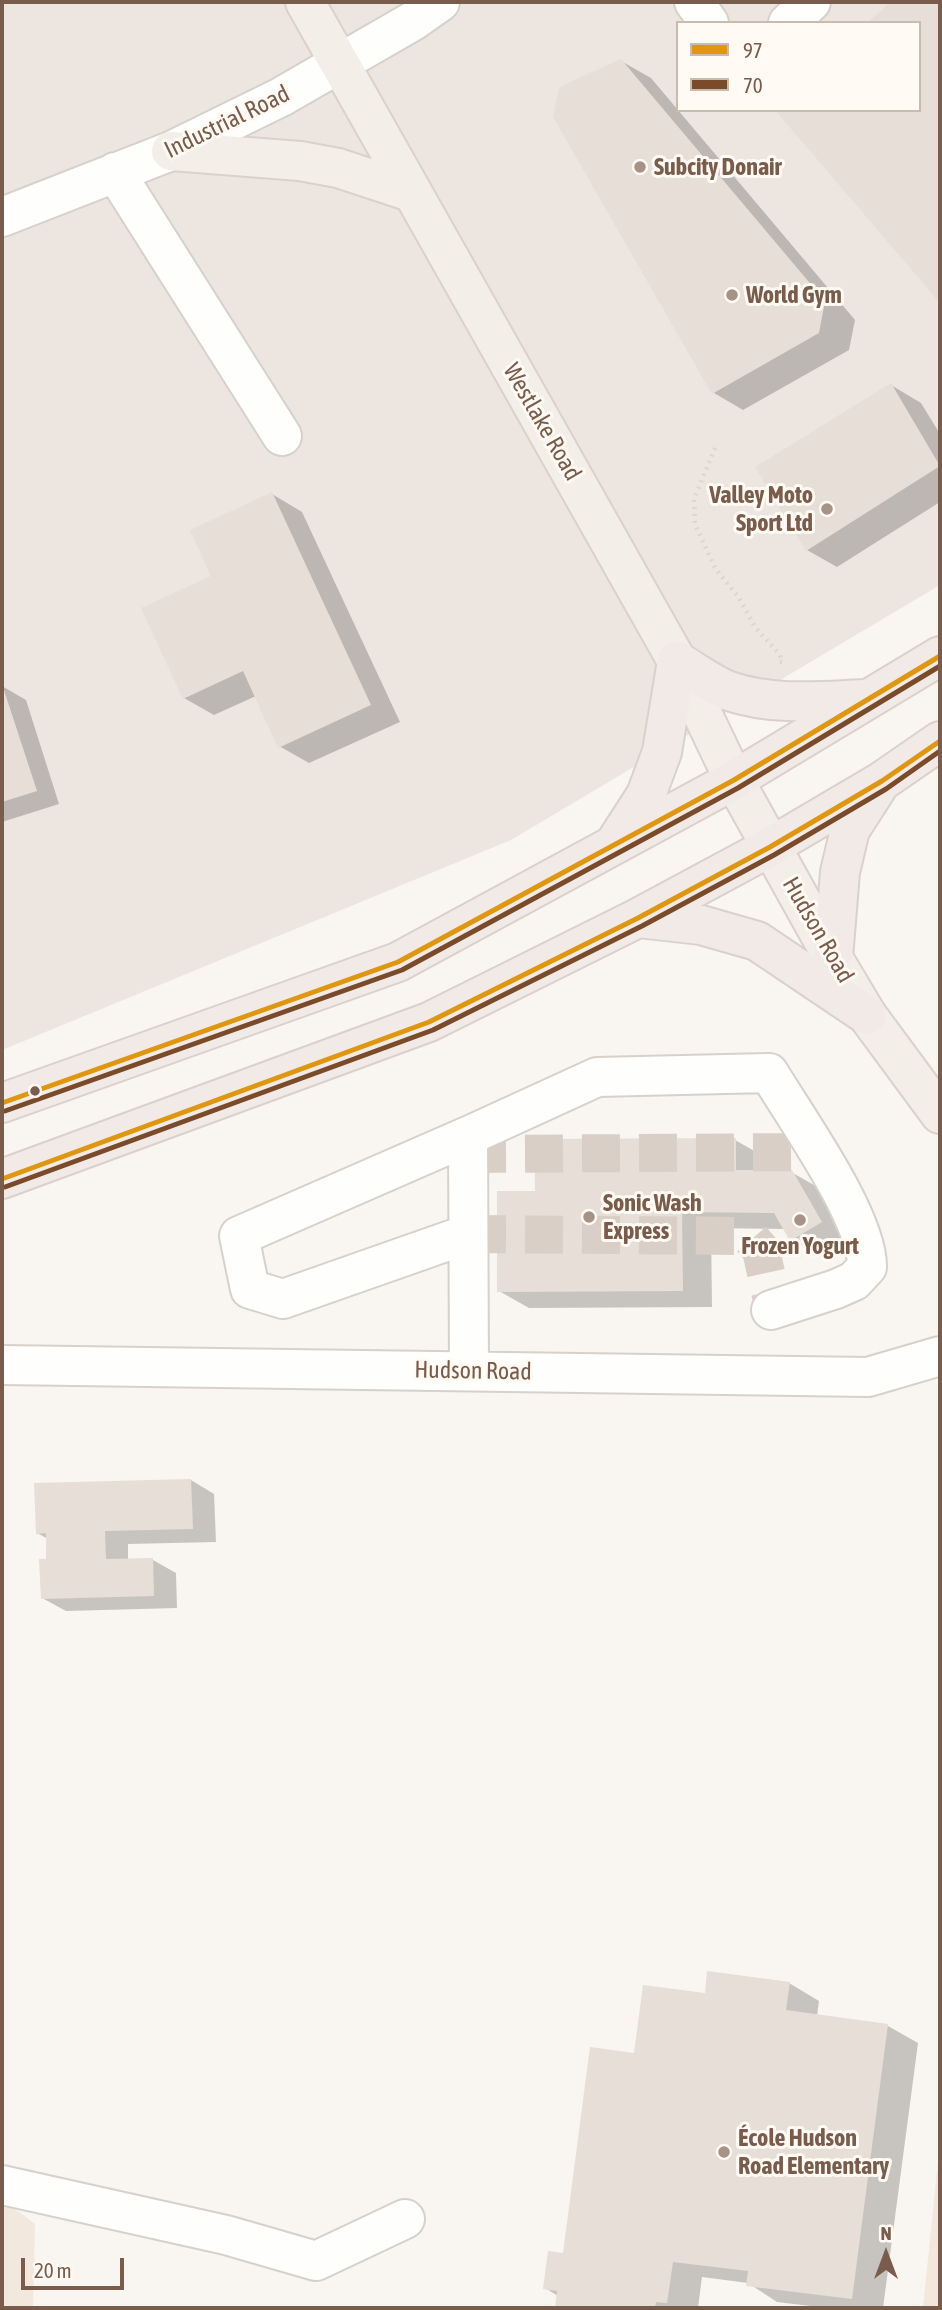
<!DOCTYPE html>
<html>
<head>
<meta charset="utf-8">
<style>
  body { margin:0 }
  #map { position:relative; width:942px; height:2310px; overflow:hidden; background:#f9f5f0; font-family:"Asap Condensed",sans-serif }
  canvas { display:block }
  .frame { position:absolute; inset:0; border:4px solid #7a5c4d; pointer-events:none }
  .legend { position:absolute; left:676px; top:21px; width:245px; height:91px; box-sizing:border-box; background:#fffaf3; border:2px solid #cabbb1; margin:0; padding:9px 12px; list-style:none; font-size:21px; color:#7a5c4d }
  .legend li { display:flex; align-items:center; gap:14px; height:35px }
  .legend b { width:35px; border:2px solid #cabbb1 }
  .north { position:absolute; left:851px; top:2219px; width:70px; height:70px; -webkit-text-stroke:5px #fffaf3; paint-order:stroke; rotate:0deg; font-size:19px; font-weight:700; line-height:28px; text-align:center; color:#7a5c4d }
  .north::after { content:''; display:block; margin:auto; width:24px; height:32px; background:#7a5c4d; clip-path:polygon(50% 0,100% 100%,50% 72%,0 100%) }
  .scale { position:absolute; left:21px; top:2258px; width:103px; height:32px; box-sizing:border-box; border:4px solid #7a5c4d; border-top:0; padding-left:9px; font-size:21px; line-height:24px; white-space:nowrap; color:#7a5c4d; -webkit-text-stroke:5px #fffaf3; paint-order:stroke }
</style>
</head>
<body>
<div id="map">
<canvas width="942" height="2310"></canvas>
<div class="frame"></div>
<ul class="legend">
<li><b style="height:9px;background:#de970f"></b>97</li>
<li><b style="height:9px;background:#7a4b2a"></b>70</li>
</ul>
<div class="north">N</div>
<div class="scale">20 m</div>
</div>
<script>
const context = document.querySelector('canvas').getContext('2d');
context.lineJoin = 'round';
function fill(path, color) {
  context.fillStyle = color;
  context.fill(path, 'evenodd');
}
function strokePath(path, color, width, dash) {
  context.strokeStyle = color;
  context.lineWidth = width;
  context.lineCap = dash ? 'butt' : 'round';
  context.setLineDash(dash || []);
  context.stroke(path);
}
function drawText(font, color, halo, rows, align = 'center') {
  context.font = font + ' "Asap Condensed",sans-serif';
  context.lineWidth = 6;
  context.setLineDash([]);
  context.textBaseline = 'middle';
  context.strokeStyle = halo;
  context.fillStyle = color;
  for (const [text, x, y, turn = 0] of rows) {
    context.save();
    context.translate(x, y);
    context.rotate((+turn || 0) * Math.PI / 180);
    context.textAlign = isNaN(turn) ? turn : align;
    if (halo) context.strokeText(text, 0, 0);
    context.fillText(text, 0, 0);
    context.restore();
  }
}
fill(new Path2D(`
  M940,2141v167h-17z
  M2,2199l33,25 -2,84h-31z`), '#f2e8de');
fill(new Path2D(`
  M2,2h938v583l-429,255 -509,210zM678,23h241v87h-241z`), '#ede5e0');
fill(new Path2D(`
  M894,2h46v298l-163,-190h142v-87h-49z
  M621,61l30,17 204,242 -6,30 -106,60 -29,-17z
  M891,385l30,18 19,31v68l-103,65 -30,-17z
  M272,494l30,18 98,210 -91,41 -30,-17 -23,-50 -42,19 -30,-17 29,-121z
  M2,686l24,14 33,104 -57,18z
  M735,1140l30,17v15h26l30,17 29,51 -29,17 -30,-18 -6,-10 -74,-1 1,79 -183,1 -30,-17 37,-98z
  M191,1480l23,14 2,48 -88,2v16h25l23,13 1,35 -111,3 -24,-13 6,-59 -11,-6z
  M789,1983l30,18 -2,15 71,10 30,17 -35,265h-56l-50,-6 -29,-19 -46,-6 -4,31h-141l1,-12 -13,-8 20,-33 70,-200 71,-60z`), '#0003');
fill(new Path2D(`
  M891,2h49v301l-165,-193h144v-87h-52z
  M621,59l204,242 -6,32 -107,61 -159,-277 6,-30z
  M891,383l49,83 -134,85 -51,-84z
  M272,492l99,213 -93,43 -35,-77 -60,28 -42,-91 70,-32 -21,-46z
  M2,684l35,107 -35,11z
  M736,1138v32h56l30,52 -32,19 -16,-28 -92,-1 1,79 -186,1v-101h38l-1,-52z
  M191,1479l2,50 -88,2 1,28 47,-1 1,38 -113,3 -2,-40h7v-26l-10,1 -2,-51z
  M707,1971l83,11 -4,28 102,14 -36,275 -106,-13 2,-15 -75,-9 -6,41 -11,-1 -1,6h-100l2,-17 -14,-2 5,-38 15,2 27,-206 44,6 9,-68 62,8z`), '#e6ded7');
strokePath(new Path2D(`
  M468,1154l348,-2
  M468,1234l281,2 12,14 10,46`), '#d9cfc7', 38, [38, 19]);
const minor = new Path2D(`
  M694,2l15,21
  M788,23l23,-21
  M115,172l167,264
  M2,217l169,-66 110,-54 132,-76 27,-19
  M468,1136l-229,100 11,53 33,10 185,-65
  M2,1365l866,12 72,-21
  M469,1371l-1,-235 129,-59 172,-4c27,45 99,145 98,194l-13,14 -18,8 -65,21
  M2,2185l224,50 90,26 89,-42`);
const major = new Path2D(`
  M305,2l372,659 57,119 99,178 34,57 73,99
  M171,151l129,10 38,7 73,24`);
const highway = new Path2D(`
  M615,843l31,-48 16,-43 15,-91c17,10 34,23 52,30 44,15 90,10 135,8
  M638,918l63,7 56,16 110,74
  M833,958l7,-86 10,-42 27,-42
  M2,1103l396,-141 336,-182 206,-124
  M2,1179l427,-157 209,-104 132,-71 112,-66 58,-40`);
strokePath(minor, '#d7d1cb', 42);
strokePath(major, '#dad1cc', 42);
strokePath(highway, '#dad1cc', 42);
strokePath(new Path2D(`
  M715,448l-21,51 1,25 20,44 24,30 16,29 25,28 2,7h-4`), '#dcd5d0', 4.5, [2, 5]);
strokePath(minor, '#fefefd', 38);
strokePath(major, '#f3eee8', 38);
strokePath(highway, '#f2eae7', 38);
strokePath(new Path2D(`
  M2,1103l396,-141 336,-182 206,-124
  M2,1179l427,-157 209,-104 132,-71 112,-66 58,-40`), '#de970f', 5);
strokePath(new Path2D(`
  M5,1111l397,-141 336,-182 202,-122
  M5,1187l428,-157 209,-104 132,-71 112,-66 54,-38`), '#7a4b2a', 5);
for (const [x, y, r, color] of [
  [640,167,7,"#a69286"],
  [732,295,7,"#a69286"],
  [827,509,7,"#a69286"],
  [35,1091,6,"#7a5c4d"],
  [589,1217,7,"#a69286"],
  [800,1220,7,"#a69286"],
  [724,2152,7,"#a69286"]
]) {
  const dot = new Path2D();
  dot.arc(x, y, r, 0, 2 * Math.PI);
  context.fillStyle = color;
  context.fill(dot);
  strokePath(dot, '#fffaf3', 2.5);
}
drawText('24px', '#7a5c4d', '#fffaf3', [
  ["Industrial Road",227,122,-26],
  ["Westlake Road",542,422,60],
  ["Hudson Road",818,930,60],
  ["Hudson Road",473,1371,1]
]);
drawText('bold 24px', '#7a5c4d', '#fffaf3', [
  ["Subcity Donair",654,167],
  ["World Gym",746,295],
  ["Valley Moto",813,495,"right"],
  ["Sport Ltd",813,523,"right"],
  ["Sonic Wash",603,1203],
  ["Express",603,1231],
  ["Frozen Yogurt",800,1246,"center"],
  ["École Hudson",738,2138],
  ["Road Elementary",738,2166]
], 'left');
</script>
</body>
</html>
